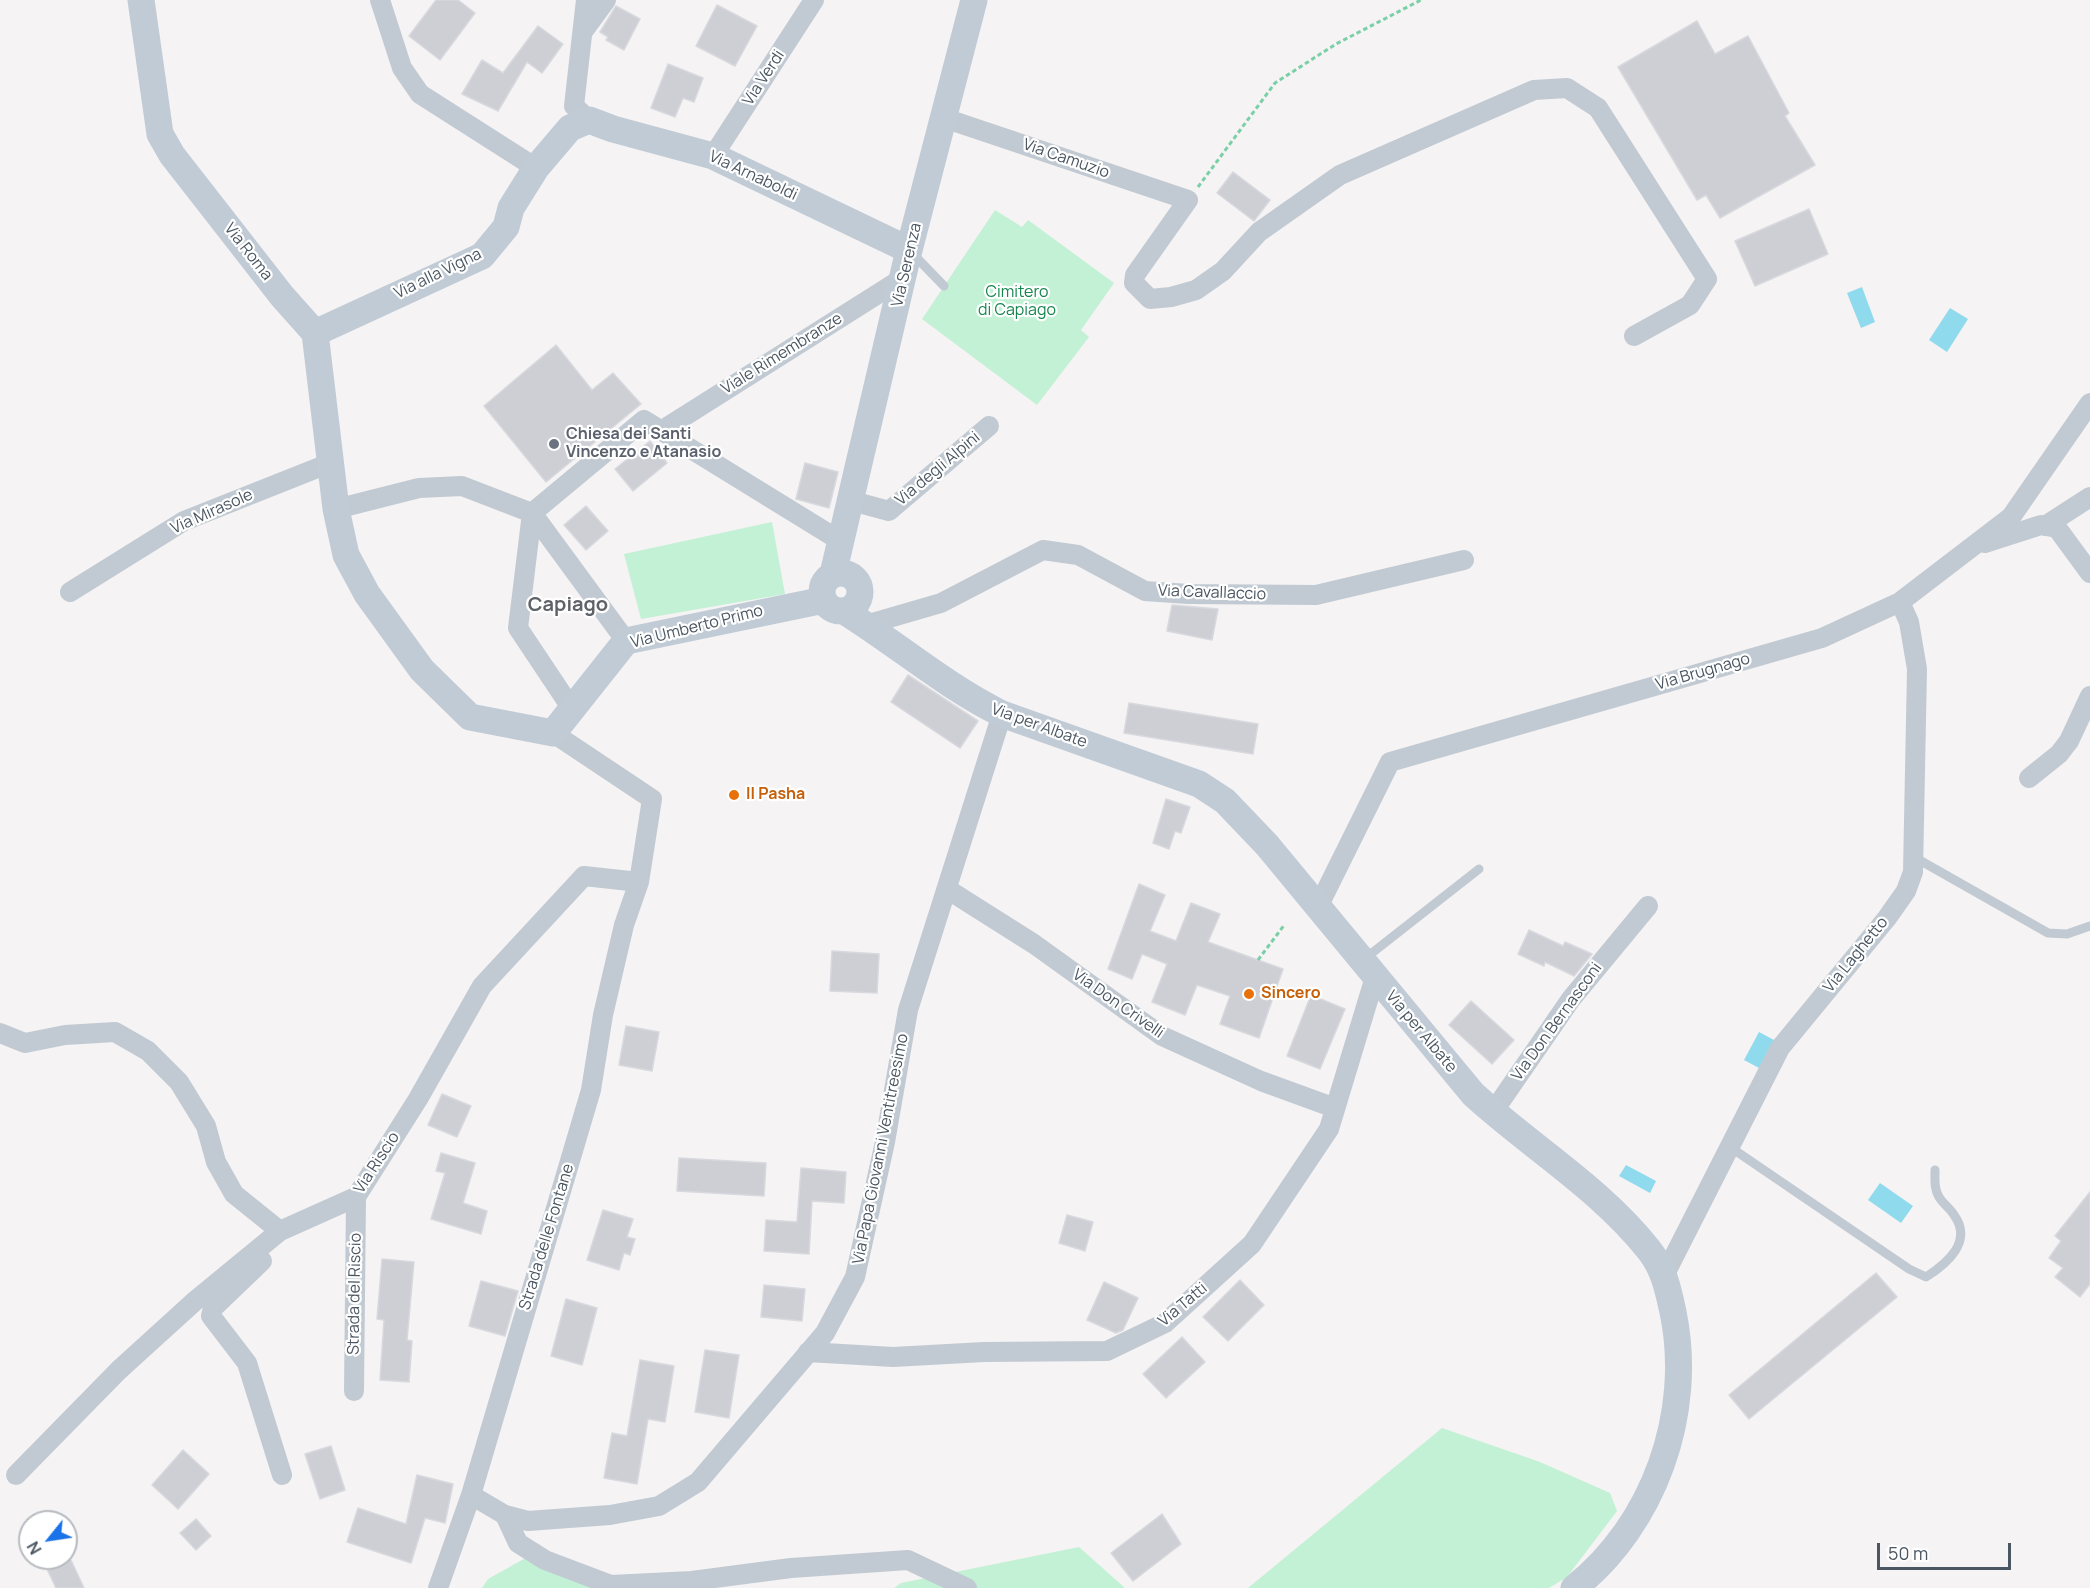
<!DOCTYPE html>
<html>
<head>
<meta charset="utf-8">
<style>
  body { margin:0 }
  #map { position:relative; width:2090px; height:1588px; overflow:hidden; background:#f5f3f3; font-family:Manrope,sans-serif }
  canvas { display:block }
  .north { position:absolute; left:18px; top:1510px; width:60px; height:60px; box-sizing:border-box; background:#fff; border:2px solid #b7bbc0; border-radius:50%; rotate:240deg; font-size:16px; font-weight:700; line-height:24px; text-align:center; color:#4a5661 }
  .north::after { content:''; display:block; margin:auto; width:21px; height:27px; background:#1a73e8; clip-path:polygon(50% 0,100% 100%,50% 72%,0 100%) }
  .scale { position:absolute; left:1877px; top:1543px; width:134px; height:27px; box-sizing:border-box; border:3px solid #4a5661; border-top:0; padding-left:8px; font-size:18px; line-height:21px; white-space:nowrap; color:#4a5661; -webkit-text-stroke:4px #fff; paint-order:stroke }
</style>
</head>
<body>
<div id="map">
<canvas width="2090" height="1588"></canvas>
<div class="north">N</div>
<div class="scale">50 m</div>
</div>
<script>
const context = document.querySelector('canvas').getContext('2d');
context.lineJoin = 'round';
function fill(path, color) {
  context.fillStyle = color;
  context.fill(path, 'evenodd');
}
function strokePath(path, color, width, dash) {
  context.strokeStyle = color;
  context.lineWidth = width;
  context.lineCap = dash ? 'butt' : 'round';
  context.setLineDash(dash || []);
  context.stroke(path);
}
function drawText(font, color, halo, rows, align = 'center') {
  context.font = font + ' Manrope,sans-serif';
  context.lineWidth = 4.5;
  context.setLineDash([]);
  context.textBaseline = 'middle';
  context.strokeStyle = halo;
  context.fillStyle = color;
  for (const [text, x, y, turn = 0] of rows) {
    context.save();
    context.translate(x, y);
    context.rotate((+turn || 0) * Math.PI / 180);
    context.textAlign = isNaN(turn) ? turn : align;
    if (halo) context.strokeText(text, 0, 0);
    context.fillText(text, 0, 0);
    context.restore();
  }
}
fill(new Path2D(`
  M995,210l27,17 6,-7 86,63 -33,47 8,7 -52,68 -115,-86z
  M772,522l13,72 -144,25 -17,-65z
  M1442,1428l98,34 70,31 7,18 -50,66 -18,11h-301z
  M1079,1547l46,41h-231l7,-5z
  M529,1556l139,32h-186l6,-9z`), '#c3f1d5');
fill(new Path2D(`
  M1862,287l13,35 -14,6 -14,-35z
  M1950,308l18,11 -21,33 -18,-12z
  M1759,1032l15,8 -15,28 -15,-8z
  M1626,1165l30,16 -6,12 -31,-17z
  M1880,1183l33,23 -12,17 -33,-23z`), '#90daee');
const building = new Path2D(`
  M436,0h22l17,13 -35,47 -31,-24z
  M717,5l40,21 -22,40 -39,-20z
  M616,6l24,13 -16,31 -18,-10 2,-3 -8,-5z
  M1697,21l18,33 33,-18 41,77 -4,3 30,49 -95,53 -14,-23 -9,5 -79,-133z
  M538,26l25,18 -21,29 -15,-11 -29,49 -36,-17 20,-34 21,13z
  M668,64l35,14 -9,24 -11,-4 -8,19 -24,-9z
  M1233,172l37,28 -16,21 -37,-28z
  M1809,209l19,45 -73,32 -20,-45z
  M556,345l36,45 21,-17 28,31 -95,78 -62,-76z
  M650,441l17,22 -34,28 -18,-22z
  M805,463l33,9 -9,36 -33,-9z
  M586,506l22,25 -22,19 -22,-25z
  M1172,605l46,4 -6,31 -45,-9z
  M908,675l70,46 -18,27 -69,-46z
  M1129,703l129,21 -5,30 -129,-21z
  M1166,799l24,8 -9,26 -6,-2 -6,18 -16,-6z
  M1139,884l26,11 -15,36 26,10 15,-38 29,11 -12,28 75,27 -24,69 -39,-14 10,-28 -33,-11 -12,30 -33,-13 15,-38 -25,-10 -10,25 -24,-10z
  M1529,930l34,16 2,-4 27,12 -18,22 -29,-14 -1,4 -26,-12z
  M832,951l47,3 -2,39 -47,-2z
  M1311,995l34,14 -25,60 -33,-13z
  M1471,1001l43,39 -22,24 -43,-39z
  M626,1026l33,6 -7,39 -33,-6z
  M442,1094l29,12 -14,31 -29,-12z
  M441,1153l34,10 -12,40 24,8 -6,23 -50,-15 14,-46 -9,-2z
  M679,1158l87,5 -2,33 -87,-5z
  M801,1168l45,4 -2,31 -32,-2 -3,53 -45,-3 2,-31 31,2z
  M2090,1192v92l-10,13 -25,-20 8,-9 -14,-10 12,-17 -6,-5z
  M603,1210l30,9 -6,18 8,2 -5,16 -6,-2 -5,17 -32,-10z
  M1067,1215l26,7 -8,29 -26,-8z
  M382,1259l32,3 -7,78 5,1 -3,41 -29,-2 4,-60 -7,-1z
  M1876,1273l21,24 -148,122 -20,-24z
  M1240,1280l24,25 -36,36 -25,-24z
  M481,1281l37,10 -13,45 -36,-10z
  M1104,1282l34,16 -15,32 -7,3 -29,-13z
  M764,1285l41,4 -3,32 -41,-4z
  M566,1299l31,9 -15,57 -31,-9z
  M1182,1337l23,25 -39,36 -23,-24z
  M705,1350l34,5 -10,63 -34,-6z
  M640,1360l34,6 -9,56 -17,-3 -11,65 -33,-6 8,-45 15,3z
  M331,1446l14,44 -25,9 -15,-45z
  M183,1450l26,24 -31,35 -26,-24z
  M417,1475l36,9 -8,39 -20,-5 -14,45 -64,-21 11,-34 48,16z
  M1162,1514l19,30 -48,37 -22,-28z
  M196,1519l15,17 -15,14 -16,-17z
  M70,1558l14,30h-28l-9,-19z`);
fill(building, '#cdcfd5');
strokePath(building, '#d7d9de', 1.5);
strokePath(new Path2D(`
  M1198,187l77,-104 61,-39 85,-44
  M1258,960l27,-36`), '#7ad0a6', 3, [4.5, 3]);
strokePath(new Path2D(`
  M913,254l31,32
  M1914,857l134,76 19,1 23,-8
  M1363,960l116,-91
  M1730,1147l179,122 17,8c22,-14 47,-36 28,-62 -4,-7 -11,-11 -15,-18 -5,-8 -4,-17 -4,-27`), '#c1cad2', 9);
strokePath(new Path2D(`
  M380,0l22,68 18,26 116,74
  M586,0l-12,106 15,14
  M584,30l22,-30
  M944,118l244,82 -53,75 -1,8 16,16 21,-2 25,-7 27,-19 36,-39 81,-57 194,-85 33,-2 31,20 109,171 -17,26 -56,31
  M713,156l101,-156
  M661,431l242,-153
  M852,501l37,10 100,-85
  M336,509l83,-21 43,-2 70,27 94,128
  M2045,526l45,-29
  M1985,543l56,-18 16,3 33,45
  M70,592l114,-71 146,-58
  M872,623l69,-20 102,-53 35,5 67,36 43,3 128,1 148,-35
  M572,709l-54,-81 14,-115 112,-93 198,122
  M2029,778l30,-24 10,-13 21,-45
  M947,889l87,55 128,92 99,45 74,27
  M1318,907l72,-145 432,-124 78,-36 111,-85 79,-114
  M0,1033l25,10 40,-8 50,-3 33,19 31,31 27,44 10,36 18,32 46,37
  M1493,1112l78,-113 77,-93
  M262,1261l-49,47 -2,8 36,47 35,112
  M1665,1274l115,-226 107,-130 19,-27 7,-19 4,-203 -8,-47 -9,-20
  M808,1352l85,5 91,-5 123,-1 58,-28 87,-79 77,-115 46,-152
  M354,1391l2,-194
  M16,1475l103,-105 77,-70 84,-69 76,-34 62,-98 64,-113 102,-110 55,6
  M471,1495l34,20 23,6 82,-6 49,-9 39,-24 127,-149 30,-56 30,-135 23,-132 94,-296
  M505,1515l13,28 27,17 66,25 81,-4 99,-13 117,-8 59,28
  M438,1588l33,-93 120,-405 12,-75 21,-90 15,-43 13,-83 -99,-66`), '#c1cad2', 20);
strokePath(new Path2D(`
  M141,0l19,134 12,21 110,141 33,37 21,176 10,46 21,39 55,76 48,47 83,16 73,-92 198,-41
  M315,333l167,-77 24,-29 5,-19 25,-40 34,-40 19,-8 24,9 100,27 196,94
  M822 592a19 19 0 1 1 38 0a19 19 0 1 1-38 0Z
  M833,574l76,-324 65,-250
  M844,611c53,33 101,75 158,103l197,70 26,17 42,44 206,249c58,53 127,94 176,156 15,19 19,39 24,62 21,101 -19,213 -99,276`), '#c1cbd6', 27);
for (const [x, y, r, color] of [
  [554,444,6,"#6b7280"],
  [734,795,6,"#e8710a"],
  [1249,994,6,"#e8710a"]
]) {
  const dot = new Path2D();
  dot.arc(x, y, r, 0, 2 * Math.PI);
  context.fillStyle = color;
  context.fill(dot);
  strokePath(dot, '#fff', 2);
}
drawText('16px', '#4a5661', '#fff', [
  ["Via Verdi",764,78,-57],
  ["Via Camuzio",1066,159,19],
  ["Via Arnaboldi",753,176,25],
  ["Via Roma",248,252,52],
  ["Via Serenza",907,265,-77],
  ["Via alla Vigna",438,274,-26],
  ["Viale Rimembranze",782,354,-32],
  ["Via degli Alpini",938,469,-40],
  ["Via Mirasole",212,512,-24],
  ["Via Cavallaccio",1212,593,2],
  ["Via Umberto Primo",697,627,-14],
  ["Via Brugnago",1703,672,-16],
  ["Via per Albate",1039,726,20],
  ["Via Laghetto",1856,955,-51],
  ["Via Don Crivelli",1118,1004,35],
  ["Via Don Bernasconi",1557,1022,-54],
  ["Via per Albate",1421,1032,50],
  ["Via Papa Giovanni Ventitreesimo",881,1149,-79],
  ["Via Riscio",377,1163,-57],
  ["Strada delle Fontane",547,1237,-73],
  ["Strada del Riscio",355,1294,-89],
  ["Via Tatti",1183,1305,-40]
]);
drawText('16px', '#17864f', '#fff', [
  ["Cimitero",1017,293],
  ["di Capiago",1017,311]
]);
drawText('bold 16px', '#5b616d', '#fff', [
  ["Chiesa dei Santi",566,435],
  ["Vincenzo e Atanasio",566,453]
], 'left');
drawText('bold 16px', '#c56008', '#fff', [
  ["Il Pasha",746,795],
  ["Sincero",1261,994]
], 'left');
drawText('bold 20px', '#5f6368', '#fff', [
  ["Capiago",568,605]
]);
</script>
</body>
</html>
